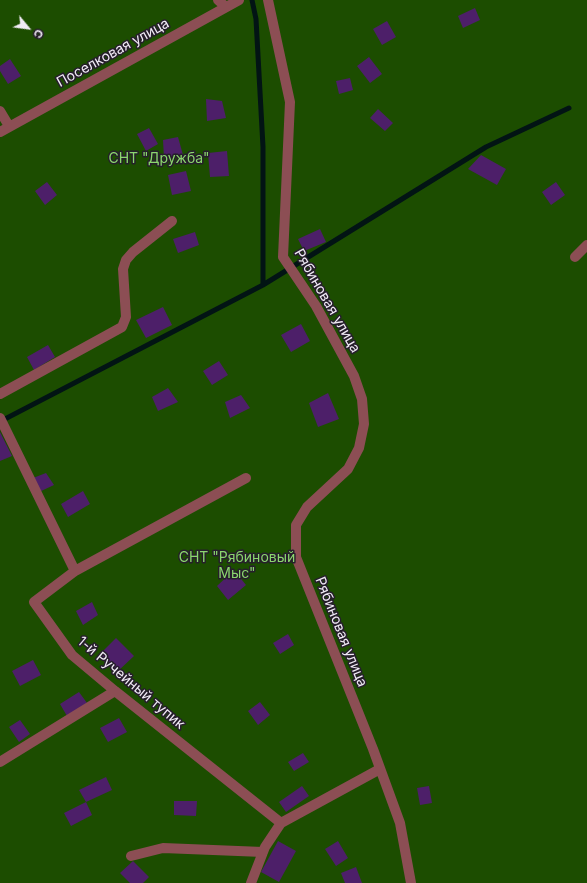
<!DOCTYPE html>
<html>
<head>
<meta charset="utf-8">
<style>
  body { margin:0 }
  #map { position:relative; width:587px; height:883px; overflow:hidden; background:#261e2c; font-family:Inter,sans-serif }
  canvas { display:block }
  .north { position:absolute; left:8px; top:8px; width:40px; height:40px; -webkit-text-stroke:3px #261e2c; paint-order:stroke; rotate:119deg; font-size:11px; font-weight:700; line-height:16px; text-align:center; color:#f1ecf6 }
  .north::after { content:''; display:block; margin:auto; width:14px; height:18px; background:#f1ecf6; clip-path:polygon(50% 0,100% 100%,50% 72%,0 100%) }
</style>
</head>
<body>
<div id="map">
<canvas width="587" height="883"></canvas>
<div class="north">С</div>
</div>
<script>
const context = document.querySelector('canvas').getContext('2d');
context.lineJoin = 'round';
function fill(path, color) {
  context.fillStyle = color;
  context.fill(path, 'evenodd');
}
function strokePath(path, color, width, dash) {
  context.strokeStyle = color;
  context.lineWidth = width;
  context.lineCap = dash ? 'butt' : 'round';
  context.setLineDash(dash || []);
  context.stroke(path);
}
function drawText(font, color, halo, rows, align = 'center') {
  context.font = font + ' Inter,sans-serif';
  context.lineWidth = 3;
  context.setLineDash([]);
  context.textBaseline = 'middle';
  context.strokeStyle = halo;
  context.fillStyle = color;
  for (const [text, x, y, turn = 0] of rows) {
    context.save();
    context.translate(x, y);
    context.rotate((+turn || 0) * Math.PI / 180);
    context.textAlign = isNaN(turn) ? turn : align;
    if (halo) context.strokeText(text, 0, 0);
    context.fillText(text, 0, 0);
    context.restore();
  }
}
fill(new Path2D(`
  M0,0h587v883h-587z`), '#1c4d00');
strokePath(new Path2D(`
  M252,0l4,19 7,128v138
  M1,421l262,-136 223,-138 83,-39`), '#021414', 5);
fill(new Path2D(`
  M475,8l5,12 -17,8 -5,-12z
  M387,21l9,16 -14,8 -9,-16z
  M369,57l13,17 -12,9 -13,-17z
  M10,59l11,17 -13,8 -8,-13v-5z
  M350,78l3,12 -14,4 -3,-13z
  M206,99l16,2 4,17 -19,3z
  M378,109l15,14 -8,8 -15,-13z
  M149,128l9,16 -12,7 -9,-17z
  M178,137l5,18 -19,3 -1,-18z
  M227,151l2,25 -19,1 -2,-24z
  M481,155l25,14 -9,16 -29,-16z
  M186,171l5,20 -19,4 -4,-20z
  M47,182l10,13 -12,10 -10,-14z
  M556,182l9,13 -14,10 -9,-13z
  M320,229l6,13 -22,9 -6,-12z
  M195,232l4,13 -21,8 -5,-14z
  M163,307l9,18 -26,13 -10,-18z
  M301,324l9,17 -19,11 -10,-17z
  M48,345l7,12 -21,13 -7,-13z
  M219,361l9,14 -16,10 -9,-14z
  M168,388l10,14 -20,9 -6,-14z
  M328,393l11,26 -21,8 -9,-24z
  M241,395l9,13 -20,10 -5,-16z
  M0,432l12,24 -12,5z
  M46,473l8,12 -15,7 -6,-14z
  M83,491l7,13 -22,13 -7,-13z
  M234,570l12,15 -18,15 -11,-14z
  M92,602l6,13 -15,10 -7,-14z
  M288,634l6,11 -14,9 -7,-11z
  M116,638l18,18 -17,16 -19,-16z
  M33,660l8,15 -21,11 -8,-15z
  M79,692l8,11 -20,13 -7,-12z
  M260,702l10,13 -12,10 -10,-14z
  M119,718l8,14 -19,10 -8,-14z
  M20,720l10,14 -11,8 -10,-15z
  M303,753l6,9 -15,9 -6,-9z
  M106,777l6,13 -26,12 -7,-12z
  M302,786l7,10 -23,16 -7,-10z
  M429,786l3,17 -12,2 -3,-17z
  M174,801h23l-1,15 -22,-1z
  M86,802l6,13 -21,11 -7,-13z
  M278,841l18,10 -17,31 -18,-10z
  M338,841l10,17 -12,8 -11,-17z
  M133,861l16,16 -6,6h-13l-10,-10z
  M356,867l6,16h-17l-4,-10z`), '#4d1f69');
strokePath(new Path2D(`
  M218,0l8,7
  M268,0l22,102 -7,155 33,49 38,70 8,23 2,25 -5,24 -11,21 -41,38 -11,18v32l77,192 27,74 11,60
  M0,111l9,15
  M0,132l239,-132
  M575,257l12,-12
  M0,394l122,-67 4,-10 -3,-48 3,-9 7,-8 39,-31
  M0,418l75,153 -41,31 38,53 43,36 166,132
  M75,571l171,-93
  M0,762l115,-71
  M131,856l32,-8 100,4
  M251,883l14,-36 16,-24 99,-54`), '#8c4e54', 10);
drawText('14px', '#f1ecf6', '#261e2c', [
  ["Поселковая улица",113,53,-29],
  ["Рябиновая улица",327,301,60],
  ["Рябиновая улица",341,632,68],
  ["1-й Ручейный тупик",131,683,40]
]);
drawText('14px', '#8bd66e', '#261e2c', [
  ["СНТ \"Дружба\"",159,159],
  ["СНТ \"Рябиновый",237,558],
  ["Мыс\"",237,574]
]);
</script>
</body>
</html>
